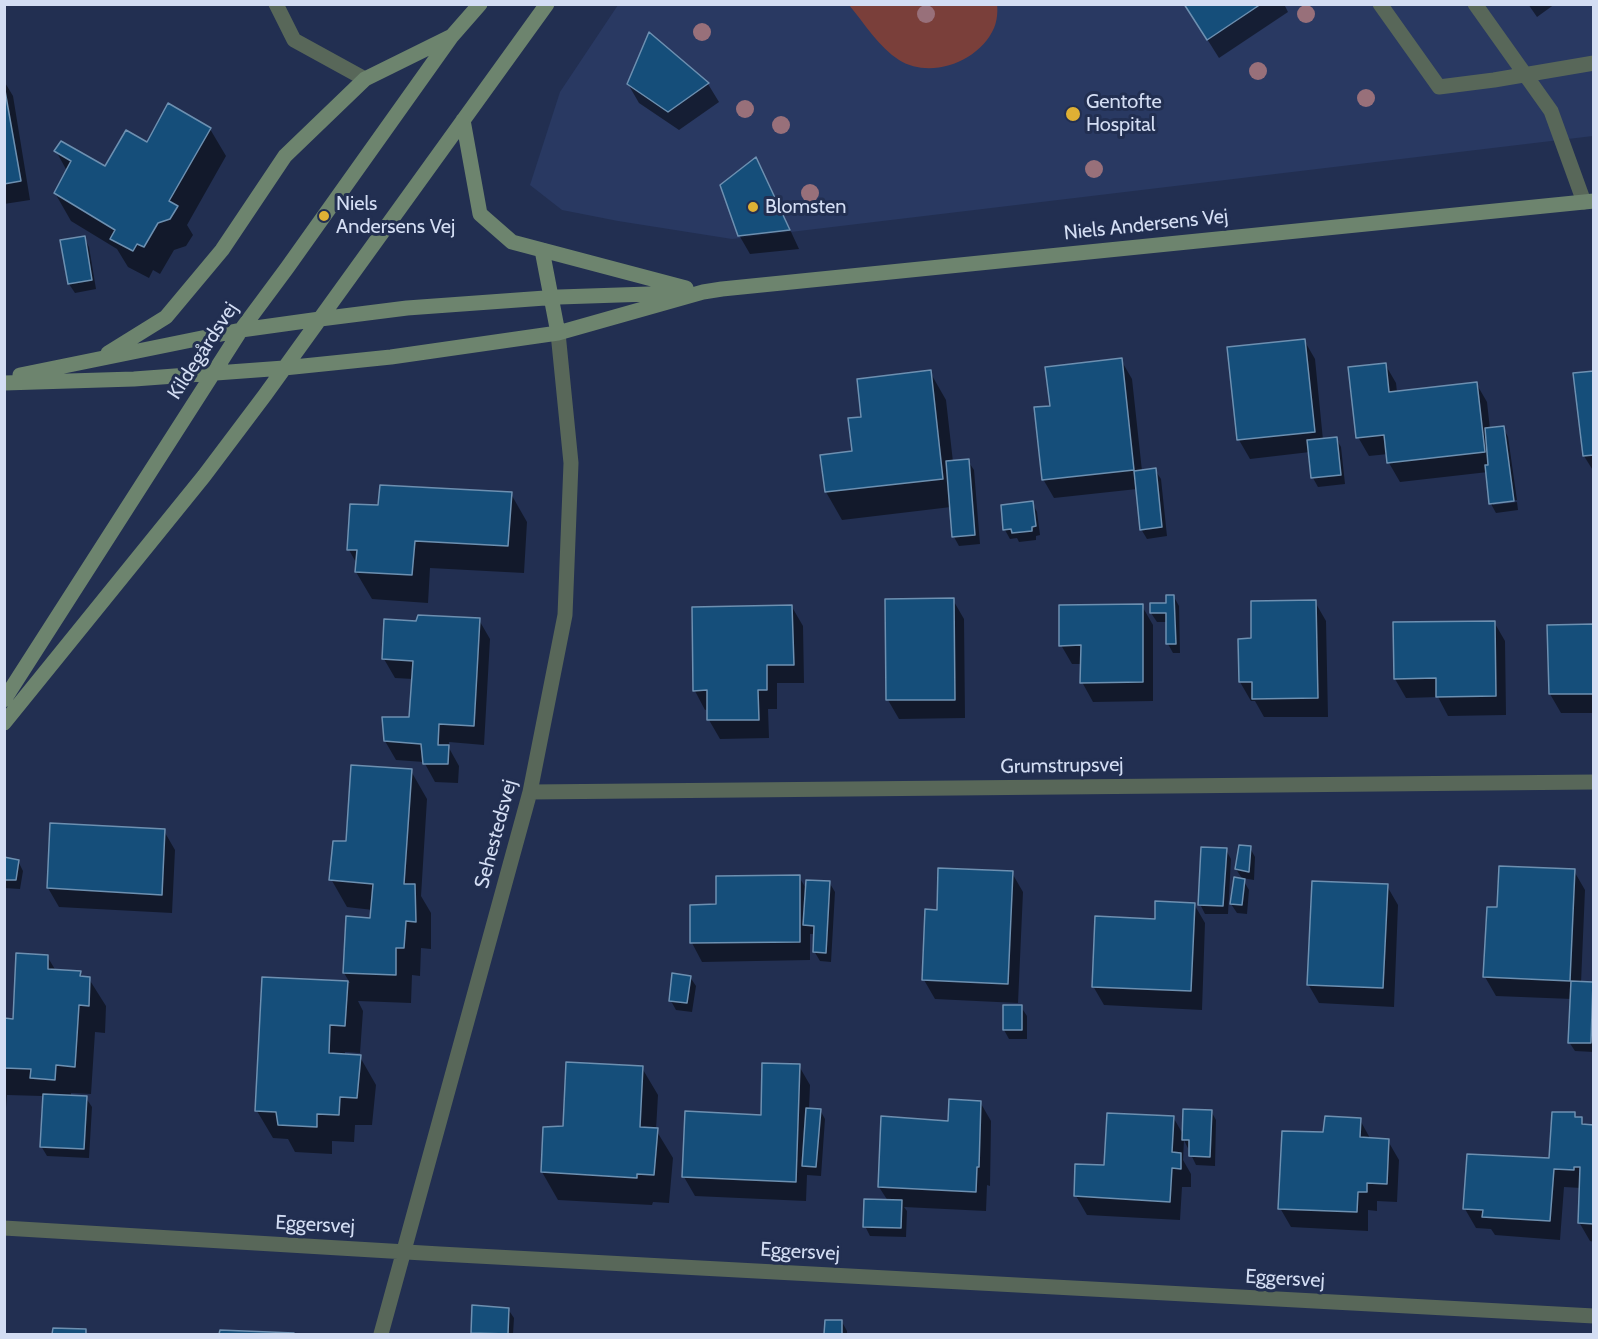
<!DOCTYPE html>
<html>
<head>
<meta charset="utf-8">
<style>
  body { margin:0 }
  #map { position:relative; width:1598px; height:1339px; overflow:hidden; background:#222f51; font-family:Cabin,sans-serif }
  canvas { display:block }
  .frame { position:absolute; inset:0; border:6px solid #d3ddf3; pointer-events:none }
</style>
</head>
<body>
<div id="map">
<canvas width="1598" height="1339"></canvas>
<div class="frame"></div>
</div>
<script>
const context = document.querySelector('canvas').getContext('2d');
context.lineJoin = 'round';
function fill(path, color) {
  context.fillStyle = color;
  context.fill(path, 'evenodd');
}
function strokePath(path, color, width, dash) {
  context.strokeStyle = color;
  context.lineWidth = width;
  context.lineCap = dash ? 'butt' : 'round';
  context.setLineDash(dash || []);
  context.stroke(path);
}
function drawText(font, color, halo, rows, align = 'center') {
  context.font = font + ' Cabin,sans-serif';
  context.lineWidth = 6;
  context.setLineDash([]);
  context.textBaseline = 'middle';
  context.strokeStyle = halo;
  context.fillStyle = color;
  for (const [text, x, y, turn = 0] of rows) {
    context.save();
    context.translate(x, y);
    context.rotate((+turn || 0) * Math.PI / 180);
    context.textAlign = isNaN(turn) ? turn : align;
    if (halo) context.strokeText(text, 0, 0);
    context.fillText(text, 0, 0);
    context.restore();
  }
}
fill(new Path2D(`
  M618,5h975v131l-861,103 -114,-18 -56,-11 -32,-25 30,-93z`), '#293962');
fill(new Path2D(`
  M997,4c1,7 0,17 -3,24 -14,33 -63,52 -95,32 -20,-13 -35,-37 -50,-55z`), '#7a3f3a');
fill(new Path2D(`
  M1185,4h99l4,8 -69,46z
  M1528,4h27l-18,13z
  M4,81l9,15 17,104 -26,4z
  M628,84h80l11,18 -40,28 -40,-27z
  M210,129l16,27 -39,69 6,10 -7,11 -12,4 -14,24 -7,-4 -4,8 -21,-11 -11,-18 -46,-28 -16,-28 12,-22 -11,-20 50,17 41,-24z
  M766,178l33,71 -49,5 -11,-19z
  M84,238l5,9 7,42 -21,4 -6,-9z
  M1304,340l11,19 8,81 13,-2 5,9 4,37 -27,3 -5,-9 -3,-26 -60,7 -11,-19 -10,-92z
  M1121,360l11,19 10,92 13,-1 6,9 6,57 -20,3 -6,-10 -4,-40 -83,9 -11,-19 9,-72z
  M1385,364l11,19 1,9 79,-9 11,19 3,27 13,-2 5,10 9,63 -24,2v3l24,-3 1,8 -22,3 -5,-9 -3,-32 -88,10 -11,-19 -1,-9 -19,2 -11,-19z
  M930,372l16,28 7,62 15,-1 6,9 6,74 -21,2 -5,-9 -3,-30 -109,13 -16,-28 -4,-36 32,-3 9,-35z
  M1594,372v100l-10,-16 -9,-82z
  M511,494l16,28 -3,51 -94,-5 -2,35 -56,-4 -16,-27 1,-8 -8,-14 30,-43z
  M1032,502l5,10 3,23 -4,1v4l-17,2 -2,-4 -7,1 -5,-9z
  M1174,597l5,9 1,47h-7l-5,-9 -1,-22h-10l-6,-9 16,-9z
  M953,600l11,19 1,99 -66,1 -11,-19z
  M1315,602l11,19 2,96h-64l-9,-16h-4l-11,-19v-42h12z
  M1142,606l11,19v76l-60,1 -11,-20v-18h-10l-11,-19z
  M792,607l11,19 1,57h-27v26h-9l1,29 -49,1 -11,-19 -1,-11 -3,1 -10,-19z
  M479,620l11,19 -6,106 -35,-3v6l10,18 -1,17 -23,-1 -11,-20 -28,-2 -11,-19 26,-22 2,-40 -18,-1 -11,-19 33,-37z
  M1494,622l11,19 1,74 -58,1 -10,-19 -32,1 -11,-19z
  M1594,626v87h-33l-11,-19z
  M411,771l16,28 -6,97 10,17v36l-10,-1 -1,28 -8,-1 -1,28 -53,-2 5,10 -3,42 -15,-1v4l15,1 16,28 -4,40h-17l-1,17 -22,-1v13l-37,-2 -7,-13 -15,-1 -16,-27 7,-133 86,5 -6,-10 28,-53 1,-10 -26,-3 -16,-28 16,-36z
  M164,831l11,19 -3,63 -113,-6 -11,-19z
  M1250,848l5,9 -1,23 -12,-2 7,12 -2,24 -10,-1 -6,-9 12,-24 -7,-11z
  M1226,850l5,9 -3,55h-23l-5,-10z
  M4,858l14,3 5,10 -3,18 -16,-1z
  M1574,871l11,19 -4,93h11l2,2v67l-19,-1 -6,-9 3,-43 -76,-3 -11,-19z
  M1012,873l11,19 -5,111 -83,-4 -11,-19z
  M799,877l8,13 22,-8 6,10 -4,70 -11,-1 -6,-10 1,-17h-5v26l-108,2 -10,-19 25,-37z
  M1387,886l11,19 -4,102 -75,-4 -11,-19z
  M1194,904l11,19 -3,87 -98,-5 -11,-19 63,-66z
  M47,956l9,15 24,1 3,6 6,1 17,27 -1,27 -10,-1 -4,62 -20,-1v4l15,1 6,9 -3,51 -42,-2 -6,-10 3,-46 -2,-4 -35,-1 -3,39v-114h10z
  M690,977l6,9 -4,26 -16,-2 -5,-9z
  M1021,1007l6,9v23h-18l-5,-9z
  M799,1066l11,19 -1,24 11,1 5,9 -4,57 -14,-1 -1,26 -111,-5 -11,-19 78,-60z
  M642,1068l16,27 -2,35 17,28 -4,45 -16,-1 -1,3 -94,-5 -16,-28 22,-44z
  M980,1102l11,19 -1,65 -3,-1 -1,26 -82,-4 3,4 -1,26 -36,-1 -5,-10 23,-25 -9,-14 70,-64z
  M1211,1111l5,9 -1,46 -19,-1 -12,-25 -1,20 8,14v13h-9l-2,33 -93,-5 -11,-19 29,-30 68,-49 11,19z
  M1574,1114l3,4 4,1 4,7h9v116l-4,-1 -11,-19 2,-34 -17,-1 -4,53 -65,-5 -4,-6 -15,-1 -11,-19 86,-49z
  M1360,1120l11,20 17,1 11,19 -2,42 -20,-1v10l-9,-1v21l-77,-4 -11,-19 45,-74z
  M508,1309l6,9 -1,16h-40l-1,-2z
  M826,1321l16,1 5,9v3h-21z
  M221,1332l72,2h-72z`), '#0007');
const building = new Path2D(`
  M1184,4h77l-54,36z
  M649,32l60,51 -41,29 -41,-28z
  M4,85l17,96 -17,3z
  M168,103l43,25 -42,73 9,5 -8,13 -12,4 -14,24 -7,-3 -4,7 -23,-12 5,-9 -61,-37 17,-32 -17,-10 7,-10 44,25 21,-36 21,12z
  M756,157l34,73 -52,6 -18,-51z
  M85,236l7,44 -24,4 -8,-44z
  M1305,339l10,93 -78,8 -10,-93z
  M1122,358l12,112 -92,10 -8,-73 16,-1 -5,-39z
  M1386,363l3,29 88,-10 8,70 -98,11 -3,-28 -28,3 -8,-71z
  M931,370l12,109 -118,13 -5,-37 32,-4 -4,-33 13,-1 -4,-38z
  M1594,371v84l-11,1 -10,-83z
  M1504,426l10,75 -25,3 -4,-39h3l-3,-37z
  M1337,437l4,38 -30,3 -4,-38z
  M969,459l6,76 -23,2 -6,-76z
  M1156,468l6,59 -22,3 -6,-59z
  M380,485l132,7 -4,54 -93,-5 -3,34 -57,-3 2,-22h-10l3,-46 28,1z
  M1033,501l3,25 -4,1v4l-20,2 -1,-4 -8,1 -2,-25z
  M1166,595h8l2,49h-10v-31h-16v-10h16z
  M954,598l1,102h-69l-1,-101z
  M1316,600l2,98 -66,1v-17h-13l-1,-43 13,-1v-37z
  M1143,604v78l-63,1 1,-38 -22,1v-41z
  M792,605l2,60h-27v25h-9l1,30h-52v-30l-14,1 -1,-84z
  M418,615l62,3 -6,108 -35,-2 -1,21h11l-1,19h-25l-2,-20 -37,-3 -2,-24h27l4,-56 -31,-2 2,-40 32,2z
  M1495,621l1,75 -60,1v-19l-42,1 -1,-57z
  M1594,624v70h-45l-2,-69z
  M351,765l61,4 -8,115h11l1,38 -10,-1 -2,27h-8v27l-53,-2 3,-57 24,2 3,-34 -44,-4 4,-39h13z
  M50,823l115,6 -3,66 -115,-7z
  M1239,845l12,1 -2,26 -14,-3z
  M1201,847l26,1 -4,58 -25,-1z
  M4,857l15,3 -3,20h-12z
  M1499,866l76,3 -5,112 -87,-4 4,-70h10z
  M938,868l75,3 -5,113 -86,-4 3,-71 12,1z
  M800,875v67l-110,1v-38l26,-1v-28z
  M1234,877l11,2 -3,26 -12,-1z
  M806,880l24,1 -4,72 -13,-1 1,-26 -11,-1z
  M1312,881l76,3 -5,104 -76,-3z
  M1155,901l40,2 -4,88 -99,-4 3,-71 60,3z
  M16,953l32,2v14l33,2 -1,5 10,1 -1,29 -10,-1 -4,62 -19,-2 -1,15 -25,-2 1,-9 -27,-1v-50l9,1z
  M672,973l19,3 -4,27 -18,-2z
  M262,977l86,4 -3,45 -15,-1 -1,28 32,2 -4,43 -17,-1 -1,18 -22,-1v13l-39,-2 -2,-13 -21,-1z
  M1571,981l22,1 -2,61h-23z
  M1003,1005h19v25h-19z
  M566,1062l77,4 -3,61 18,1 -4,47 -17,-1v4l-96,-6 2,-45 20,-1z
  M762,1063l38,1 -4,118 -114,-5 3,-66 76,4z
  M43,1094l44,2 -3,53 -44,-2z
  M949,1099l32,2 -2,66h-2l-1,25 -98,-5 3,-71 67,5z
  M806,1108l15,1 -5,58 -14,-1z
  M1183,1109l29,1 -2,47 -21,-1v-16h-7z
  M1552,1112h23v5h7v7l12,1v99l-16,-1 2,-56h-6v3l-20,-1 -4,52 -68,-4 1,-7 -20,-1 4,-55 82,4z
  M1107,1113l67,3 -2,36 9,1v16l-9,-1 -2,34 -96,-6 1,-32 29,1z
  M1325,1116l36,2 -1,19 29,2 -2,45 -20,-1v9h-9l-1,20 -79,-3 4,-78 41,1z
  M864,1199l38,1 -1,28 -38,-1z
  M472,1305l37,3 -1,26 -37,-1z
  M825,1320h17v14h-18z
  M53,1328l33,1v5h-34z
  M220,1330l74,3v1h-75z`);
fill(building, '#154e7a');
strokePath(building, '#6d90b1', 1.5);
strokePath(new Path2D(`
  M1380,4l59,83 55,-7 100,-17
  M1475,4l76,107 33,91`), '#586759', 15);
strokePath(new Path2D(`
  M276,4l18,36 71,39
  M530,792l1064,-10
  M4,1228l436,26 1154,62
  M381,1334l149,-542 35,-177 6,-152 -13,-130`), '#586759', 15);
strokePath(new Path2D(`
  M463,120l17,94 32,28 174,46
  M542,250l16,83
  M108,353l58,-36 56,-67 63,-94 80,-77 85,-42
  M20,375l221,-45 79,-11 87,-11 152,-11 120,-4
  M4,383l130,-4 150,-11 107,-11 167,-24 145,-41 19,-3 872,-88
  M4,700l237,-370 46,-62 165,-232 28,-32
  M4,723l200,-247 61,-81 282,-391`), '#6d846e', 15);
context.fillStyle = '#98707a';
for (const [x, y] of [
  [926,14],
  [1306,14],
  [702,32],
  [1258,71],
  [1366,98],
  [745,109],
  [781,125],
  [1094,169],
  [810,193]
]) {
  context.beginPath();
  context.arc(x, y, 9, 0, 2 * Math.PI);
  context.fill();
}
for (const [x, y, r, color] of [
  [1073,114,8,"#dfb034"],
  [753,207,6,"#dfb034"],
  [324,216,6,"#dfb034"]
]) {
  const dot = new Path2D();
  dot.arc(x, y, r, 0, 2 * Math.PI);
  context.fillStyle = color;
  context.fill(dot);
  strokePath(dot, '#222f51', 2);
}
drawText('20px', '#d3ddf3', '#222f51', [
  ["Gentofte",1086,102],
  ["Hospital",1086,125],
  ["Niels",336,204],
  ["Andersens Vej",336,227],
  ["Blomsten",765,207]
], 'left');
drawText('20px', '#d3ddf3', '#222f51', [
  ["Niels Andersens Vej",1146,225,-6],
  ["Kildegårdsvej",203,351,-57],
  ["Grumstrupsvej",1062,766,-1],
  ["Sehestedsvej",496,834,-75],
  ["Eggersvej",315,1225,3],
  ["Eggersvej",800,1252,3],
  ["Eggersvej",1285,1279,3]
]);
</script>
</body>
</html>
